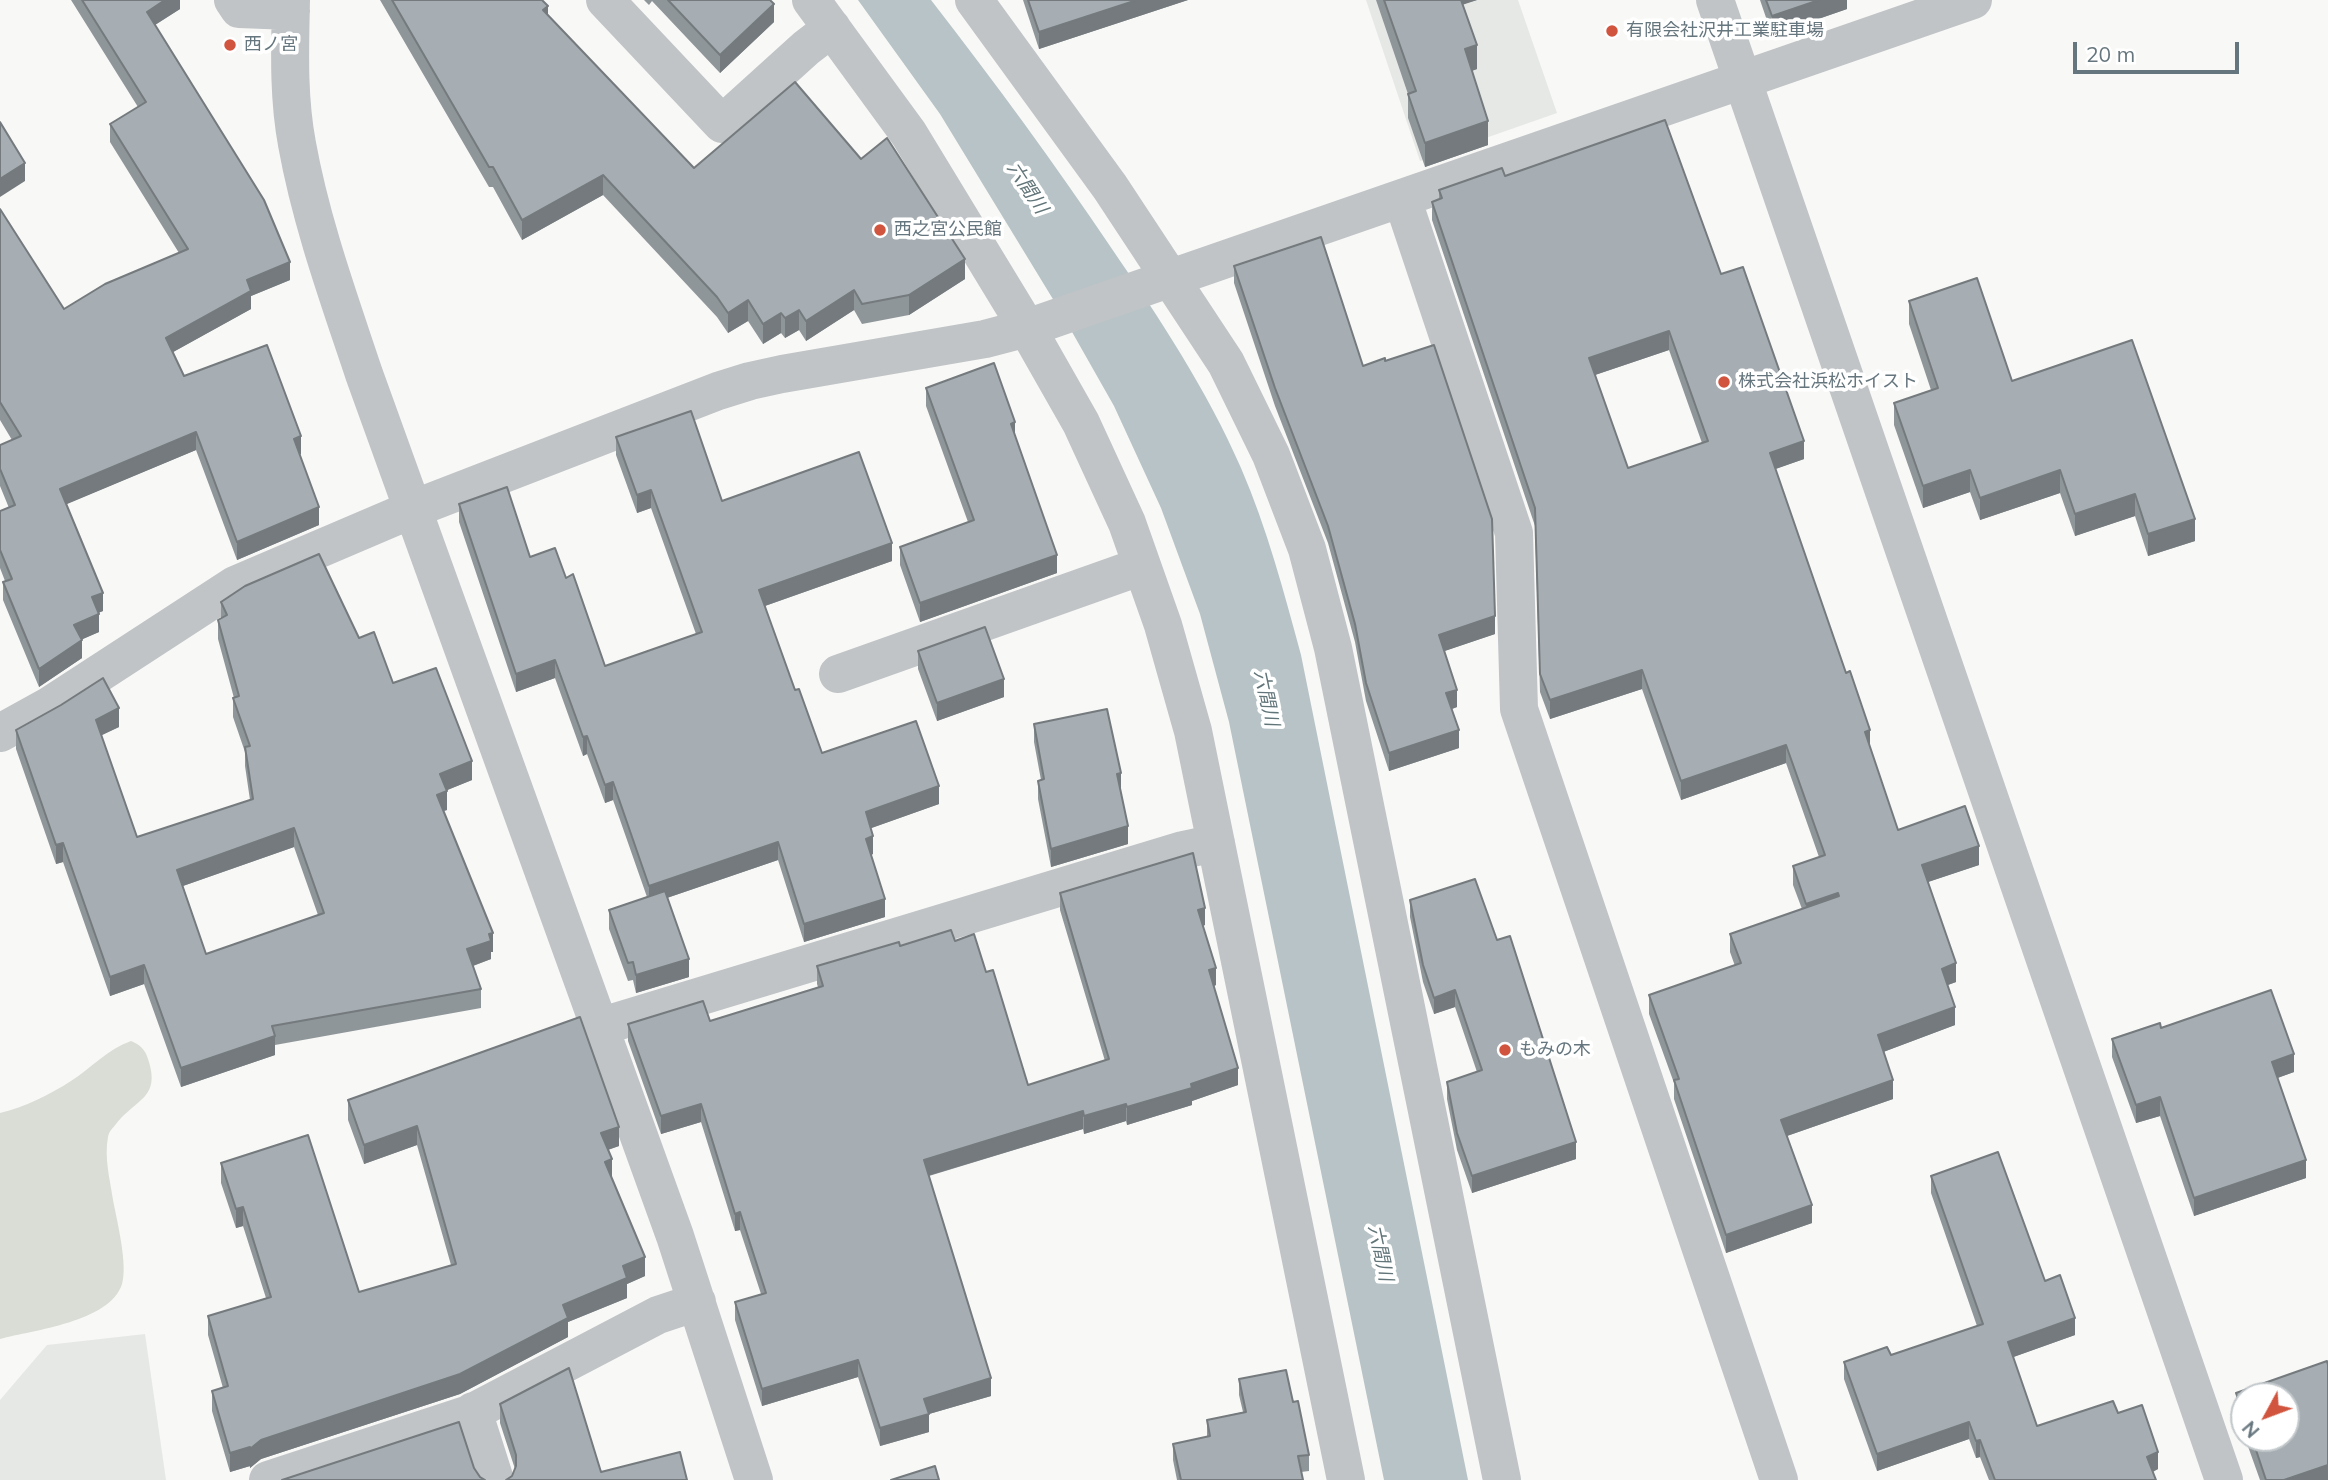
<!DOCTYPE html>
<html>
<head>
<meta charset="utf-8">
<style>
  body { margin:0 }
  #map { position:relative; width:2328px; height:1480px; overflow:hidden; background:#f8f8f6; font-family:Mulish,sans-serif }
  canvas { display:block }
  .north { position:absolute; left:2230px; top:1382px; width:70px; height:70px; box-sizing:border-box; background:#fff; border:2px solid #c2c8cb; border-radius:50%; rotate:229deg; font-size:19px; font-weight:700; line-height:28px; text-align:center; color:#66767e }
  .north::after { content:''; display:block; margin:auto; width:24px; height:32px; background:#d1553e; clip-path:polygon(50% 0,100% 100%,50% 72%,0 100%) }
  .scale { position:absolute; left:2073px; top:42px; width:166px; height:32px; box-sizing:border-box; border:4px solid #66767e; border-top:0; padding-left:9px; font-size:21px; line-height:24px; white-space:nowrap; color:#66767e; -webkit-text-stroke:5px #fff; paint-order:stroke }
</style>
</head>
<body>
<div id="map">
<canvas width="2328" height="1480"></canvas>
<div class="north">N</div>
<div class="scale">20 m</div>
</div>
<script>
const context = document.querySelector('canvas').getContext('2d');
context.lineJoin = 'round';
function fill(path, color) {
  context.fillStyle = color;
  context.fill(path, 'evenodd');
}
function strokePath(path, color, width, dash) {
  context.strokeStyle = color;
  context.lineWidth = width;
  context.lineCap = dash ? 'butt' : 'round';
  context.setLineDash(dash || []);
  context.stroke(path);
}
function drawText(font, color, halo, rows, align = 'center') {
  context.font = font + ' Mulish,"Noto Sans JP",sans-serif';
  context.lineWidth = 7;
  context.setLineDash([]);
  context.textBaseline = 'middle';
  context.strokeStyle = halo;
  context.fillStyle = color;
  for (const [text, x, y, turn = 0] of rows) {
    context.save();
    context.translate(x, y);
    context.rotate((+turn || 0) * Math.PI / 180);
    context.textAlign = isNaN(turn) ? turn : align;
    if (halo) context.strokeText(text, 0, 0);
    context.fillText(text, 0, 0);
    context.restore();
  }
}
fill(new Path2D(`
  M1366,0h152l39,113 -137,48z
  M145,1334l21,146h-166v-80l47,-55z`), '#e6e8e6');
fill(new Path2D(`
  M131,1041c9,4 14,8 17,18 13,39 -11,39 -32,65 -3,4 -7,7 -8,13 -4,21 2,42 5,63 4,21 15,65 9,84 -12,38 -89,46 -122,55v-226c25,-6 49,-18 71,-32 20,-13 37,-32 60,-40z`), '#d9ddd6');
fill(new Path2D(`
  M858,0h73c63,81 124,164 181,249 48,70 95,141 129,219 26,60 43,124 60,187l167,825h-84l-155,-758 -29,-108 -39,-106 -47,-102 -55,-97 -119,-195z`), '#b7c3c6');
strokePath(new Path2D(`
  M233,0l6,9 52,2
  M291,0c-1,48 -3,96 6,144 14,78 42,155 67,230l311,862 79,244
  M605,0l117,124 84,-76 26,-20
  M811,0l98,134 118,194 54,95 46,100 36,102 30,106 153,749
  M974,0l136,187 116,176 45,92 36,94 26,99 169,832
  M1715,0l509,1480
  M1402,198l112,335 5,176 260,771
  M838,674l304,-108
  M0,733l49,-27 186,-121 178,-76 305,-118 32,-10 32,-7 203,-35 42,-11 946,-328
  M599,1027l584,-177 33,-7
  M473,1411l22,69
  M268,1480l201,-66 189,-99 39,-13`), '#c0c4c7', 38);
fill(new Path2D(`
  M71,0h109v9l-25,16 135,255 -39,16v13l-78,43 11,24 117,78 -1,1 19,70 -82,35 -41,-110 -130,54 37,107 -5,2 1,19 -17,7v19l-43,29 -36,-87v-18l2,-1 -5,-13v-57l9,-3 -9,-22v-41l12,-5 -12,-20v-211l64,100 115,-56 -69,-111v-18l28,-17z
  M380,0h162l6,15 146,153 271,111 -56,36 -47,9 -8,-14 -48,31 -7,-11 -14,8 -4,-5 -18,11 -15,-23 -20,12 -11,-16 -114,-122 -81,45 -29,-53h-4z
  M644,0h126l4,22 -54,51 -68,-72 -3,4z
  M1023,0h165l-149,49z
  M1376,0h101l-14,4 14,65 -5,2 16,74 -63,22 -17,-49v-24z
  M1760,0h87v9l-75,26z
  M1505,176l216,98 83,185 -29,10 123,361 81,35 -51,17 28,100 -8,3 7,40 -72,27 10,47 -106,37 25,87 -86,30 -52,-154v-16l-25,-69v-19l86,-29 -5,-14v-18l72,-25 -9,-24v-19l26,-9 -33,-94 -105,37 -39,-111 -92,30 -10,-27 -5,-166 -103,-306v-18l7,-3v-9zM1669,350l33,93 -74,25 -33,-93z
  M1234,266l129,100 132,268 -51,17 13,56 -5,2 7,39 -70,23 -23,-70 -11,-59 -27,-99 -53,-137 -41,-123z
  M1909,301l103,80 183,160 -47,15 -13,-40 -60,20 -15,-43 -80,27 -10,-28 -47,16 -29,-83v-22l37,-13 -22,-66z
  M926,388l89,47 42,138 -137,49 -20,-57v-18l68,-25 -42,-116z
  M616,437l106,64 170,60 -127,45 30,84 27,63 117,51 -68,24 2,26 -2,1 14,62 -81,25 -26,-82 -111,38 22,79 -53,16 -3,-13 -5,1 -19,-52v-19l38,-13 -34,-97 -8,3 -18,-49 -4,2 -28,-78 -39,14 -57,-170v-18l71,53 36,21 39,88 91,-32 -45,-126 -14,5 -21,-58z
  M221,602l138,36 34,45 79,97 -25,10v20l-4,1 50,141h-2v7l-18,7 8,23v19l-206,37v10l-94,32 -37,-103 -34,12 -47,-134 -7,2 -40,-115v-19l103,-3 -18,8 36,102 113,-37 -5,-34v-14l-12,-35v-19h1l-16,-59v-19l3,-1zM294,847l24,68 -112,39 -23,-68z
  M918,651l86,46 -67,24 -19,-52z
  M1034,724l87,67 7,53 -77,23 -13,-68v-18l3,-1 -7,-38z
  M1060,893l145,32 -2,1 13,59 -2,1 24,99 -46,16v4l-65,20 -1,-4 -42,13 -1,-5 -154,47 62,220 -62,18v18l-49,14 -22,-69 -96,29 -27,-86v-18l26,-8 -21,-64 -5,1 -34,-109 -40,12 -33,-93v-17l82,-3 108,-34 -1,-3v-18l83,-20 55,-5 31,31 42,113 77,-24 -45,-151z
  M1410,900l166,259 -104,34 -15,-43 -10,-51v-17l30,-10 -22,-65 -21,7 -11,-32 -13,-65z
  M2161,1028l133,44 -17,6 29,100 -112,38 -34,-100 -24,7 -24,-66v-18z
  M348,1100l271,46 -11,4 4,29 33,97 -18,8v14l-59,24v15l-108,57 -199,65 -11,9v-2l-20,6 -18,-61v-20l11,-3 -15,-53v-19l58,-18 -23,-72 -7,2 -15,-45v-20l138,129 92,-27 -34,-120 -53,19 -16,-44z
  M1931,1176l114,105 30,54 -62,22 24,69 81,-13 40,56 -5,3 3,8h-167l-9,-23 -4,1 -7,-19 -92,32 -33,-92v-17l47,-7 86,-29 -46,-133z
  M2327,1361l1,4v115h-68l-15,-42h41v-42h-42v38l-8,-23v-18z
  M1239,1379l54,23 16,53v16l-8,1 2,8h-126l-4,-20v-16l34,-7v-17l36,-8 -4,-17z
  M500,1404l101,68 86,8 -172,-11 -15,-46z`), '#8f969a');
fill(new Path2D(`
  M165,0h15v9l-33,21v-18z
  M1137,0h51l-149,49v-17z
  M1456,0h21l-21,7z
  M1819,0h28v9l-75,26v-19z
  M774,4v18l-54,51v-18z
  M548,6v20l-5,-16z
  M1477,45v24l-12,4v-24z
  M1488,121v24l-63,22v-24z
  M25,163v18l-25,16v-18z
  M603,175v20l-81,45v-20z
  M965,259v20l-56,36v-20z
  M290,262v18l-39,16v13l-85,47v-18l81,-58z
  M854,290v20l-48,31v-20z
  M748,300v21l-20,12v-20z
  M799,310v20l-14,8v-20z
  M781,313v20l-18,11v-20z
  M1669,331v19l-80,27v-19z
  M1015,422v18l-4,-16z
  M196,432v18l-136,57v-18z
  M301,436v18l-7,3v-18z
  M1804,441v18l-34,12v-18z
  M1970,470v22l-47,16v-22z
  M2060,470v23l-80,27v-22z
  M651,490v18l-14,5v-18z
  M2135,494v22l-60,20v-22z
  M319,507v18l-82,35v-18z
  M2195,519v22l-47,15v-22z
  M892,543v18l-133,47v-18z
  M1057,555v18l-137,49v-19z
  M103,593v18l-11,4v-18z
  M99,614v18l-25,11v-18z
  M1495,616v18l-56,19v-18z
  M82,640v18l-43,29v-18z
  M555,660v18l-39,14v-18z
  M1642,670v19l-92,30v-19z
  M1004,679v18l-67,24v-18z
  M1457,690v17l-11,4v-18z
  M119,708v19l-23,11v-18z
  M1459,730v18l-70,23v-18z
  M1870,730v19l-5,-17z
  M587,736v18l-4,2v-19z
  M1786,745v18l-105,37v-19z
  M472,761v19l-32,13v-19z
  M1121,773v18l-4,1v-18z
  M613,782v18l-8,3v-18z
  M939,786v18l-73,26v-18z
  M447,791v19l-10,3v-18z
  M1128,826v18l-77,23v-18z
  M294,828v19l-117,41v-18z
  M873,836v18l-7,3v-18z
  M778,842v18l-129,44v-18z
  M63,843v19l-7,2v-19z
  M1979,846v19l-57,19v-19z
  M1838,893v19l-32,11v-19z
  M885,899v18l-81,25v-18z
  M1205,908v17l-7,2v-17z
  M493,933v19h-2v7l-24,9v-19l22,-15z
  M689,959v18l-53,16v-18z
  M1956,963v19l-14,5v-18z
  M144,965v19l-34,12v-19z
  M1216,968v17l-7,3v-18z
  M1455,990v17l-21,7v-16z
  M1955,1007v18l-77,29v-19z
  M275,1036v19l-94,32v-19z
  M2294,1054v18l-22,8v-18z
  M1238,1068v17l-46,16v4l-65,20v-18z
  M1893,1080v19l-112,39v-18z
  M2160,1097v19l-24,7v-18z
  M701,1104v18l-40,12v-18z
  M1126,1104v17l-42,13v-18z
  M1083,1111v18l-159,48v-17z
  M417,1126v19l-53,19v-19z
  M619,1127v19l-18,6v-19z
  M1576,1142v17l-104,34v-17z
  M612,1159v20l-7,-17z
  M2306,1160v18l-112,38v-18z
  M1812,1205v18l-86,30v-18z
  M243,1207v19l-7,2v-19z
  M740,1212v18l-5,1v-17z
  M645,1257v19l-18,8v14l-59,24v15l-108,57 -199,65 -11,9v-19l11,-9 302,-135 60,-39z
  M2075,1318v17l-67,24v-17z
  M858,1360v17l-96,29v-17z
  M991,1378v18l-62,18v18l-49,14v-18l44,-29z
  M1969,1422v17l-92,32v-17z
  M1980,1440v17l-4,1v-17z
  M250,1447v19l-20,6v-19z
  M2158,1452v17l-11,5v-17z
  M2328,1465v15h-44z`), '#747a7d');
const building = new Path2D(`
  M82,0h83l-18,12 117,188 26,62 -43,18 4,11 -85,47 18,38 83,-31 34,91 -7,3 25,68 -82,35 -41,-110 -136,57 43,104 -11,4 7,17 -25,11 8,15 -43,29 -36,-87 9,-3 -12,-29v-39l15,-6 -15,-36v-24l21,-9 -21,-34v-193l64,100 41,-25 83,-35 -78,-125 36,-22z
  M392,0h150l6,6 -5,4 151,158 101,-86 66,77 26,-21 78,121 -56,36 -47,9 -8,-14 -48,31 -7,-11 -14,8 -4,-5 -18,11 -15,-24 -20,13 -11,-16 -114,-122 -81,45 -29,-53h-4z
  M668,0h102l4,4 -54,51z
  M1028,0h109l-98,32z
  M1384,0h77l16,45 -12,4 23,72 -63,22 -17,-49 8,-3z
  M1766,0h53l-47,16z
  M1665,120l56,154 22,-7 61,174 -34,12 76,220 4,-2 20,59 -5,2 33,98 67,-24 14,40 -57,19 34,98 -14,6 13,38 -77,28 15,45 -112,40 31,85 -86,30 -52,-155 5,-1 -30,-84 92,-32 -11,-29 109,-38 -1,-3 -32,11 -13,-38 32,-11 -39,-110 -105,36 -39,-111 -92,30 -10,-26 -5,-166 -103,-306 10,-4 -3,-8 63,-22 3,8zM1669,331l39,110 -80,27 -39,-110z
  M0,122l25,41 -25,16z
  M1321,237l42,129 22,-8v3l49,-16 58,174 3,97 -56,19 18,55 -11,3 13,37 -70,23 -23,-70 -11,-59 -27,-98 -53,-138 -41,-122z
  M1977,278l35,103 120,-41 63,179 -47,15 -13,-40 -60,20 -15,-44 -80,28 -10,-28 -47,16 -29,-83 44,-15 -29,-87z
  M994,363l21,59 -4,2 46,131 -137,48 -20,-56 74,-27 -48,-132z
  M691,411l31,90 137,-49 33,91 -133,47 36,100 4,-1 23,64 94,-32 23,65 -73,26 7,24 -7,3 19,60 -81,25 -26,-82 -129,44 -36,-104 -8,3 -18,-49 -4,1 -28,-77 -39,14 -57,-170 48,-17 23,70 25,-9 11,30 7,-4 32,92 97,-34 -51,-142 -14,5 -21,-58z
  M319,554l40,84 15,-6 19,51 43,-15 36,93 -32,13 7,17 -10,4 56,138 -4,1 2,7 -24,8 14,40 -209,37 3,10 -94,32 -37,-103 -34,12 -47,-134 -7,2 -40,-115 45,-25 42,-27 16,30 -23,12 41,117 116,-38 -8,-52 5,-1 -17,-48 6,-2 -21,-76 9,-5 -6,-13 24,-16zM294,828l30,85 -118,41 -29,-84z
  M985,627l19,52 -67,24 -19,-52z
  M1107,709l14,64 -4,1 11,52 -77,23 -13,-68 6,-2 -10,-55z
  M1193,853l12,55 -7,2 18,58 -7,2 29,98 -47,16 1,4 -65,19 -1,-3 -42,12 -1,-5 -159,49 67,218 -67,21 5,15 -49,14 -22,-68 -96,29 -27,-87 31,-9 -26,-81 -5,2 -34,-110 -40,12 -33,-92 75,-23 7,20 113,-35 -6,-20 82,-24 1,4 51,-16 4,11 19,-7 12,38 7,-2 35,115 81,-26 -49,-166z
  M1475,879l22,61 13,-4 66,206 -104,34 -15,-43 -10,-51 35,-12 -27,-80 -21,8 -11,-33 -13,-65z
  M665,891l24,68 -53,16 -3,-13 -5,1 -19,-53z
  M2271,990l23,64 -22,8 34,98 -112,38 -34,-101 -24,8 -24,-66 48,-16 1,5z
  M580,1017l39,110 -18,6 11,26 -7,3 40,95 -22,9 4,12 -64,27 5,13 -108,56 -199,66 -11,9v-2l-20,6 -18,-62 16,-5 -20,-70 63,-19 -28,-90 -7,2 -15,-46 87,-28 51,157 97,-28 -39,-138 -53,19 -16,-45z
  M1998,1152l47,129 15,-6 15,43 -67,24 29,84 76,-25 5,12 24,-8 16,47 -11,5 9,23h-161l-15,-40 -4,1 -7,-19 -92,32 -33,-92 43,-15 4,8 92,-31 -52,-148z
  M2327,1361l1,4v100l-44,15h-18l-14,-42h34v-42h-42v20l-8,-23z
  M569,1368l32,104 79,-20 7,28h-181l6,-4 4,-10v-11l-16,-51z
  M1286,1370l7,32 5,-1 11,54 -11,1 5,24h-122l-8,-36 37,-8 -3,-16 39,-8 -7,-33z
  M459,1422l15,46 6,9 5,3h-203z
  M935,1466l4,14h-48z`);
fill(building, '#a6aeb3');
strokePath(building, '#747a7d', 2);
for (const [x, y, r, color] of [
  [1612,31,7,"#d1553e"],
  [230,45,7,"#d1553e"],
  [880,230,7,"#d1553e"],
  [1724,382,7,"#d1553e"],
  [1505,1050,7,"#d1553e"]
]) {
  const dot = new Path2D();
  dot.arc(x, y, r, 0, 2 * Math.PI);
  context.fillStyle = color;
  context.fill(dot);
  strokePath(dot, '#fff', 2.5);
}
drawText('18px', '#66767e', '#fff', [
  ["有限会社沢井工業駐車場",1626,31],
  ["西ノ宮",244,45],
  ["西之宮公民館",894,230],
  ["株式会社浜松ホイスト",1738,382],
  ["もみの木",1519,1050]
], 'left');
drawText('italic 19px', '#617478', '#fff', [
  ["六間川",1027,188,57],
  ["六間川",1266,698,78],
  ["六間川",1380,1253,78]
]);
</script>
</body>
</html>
